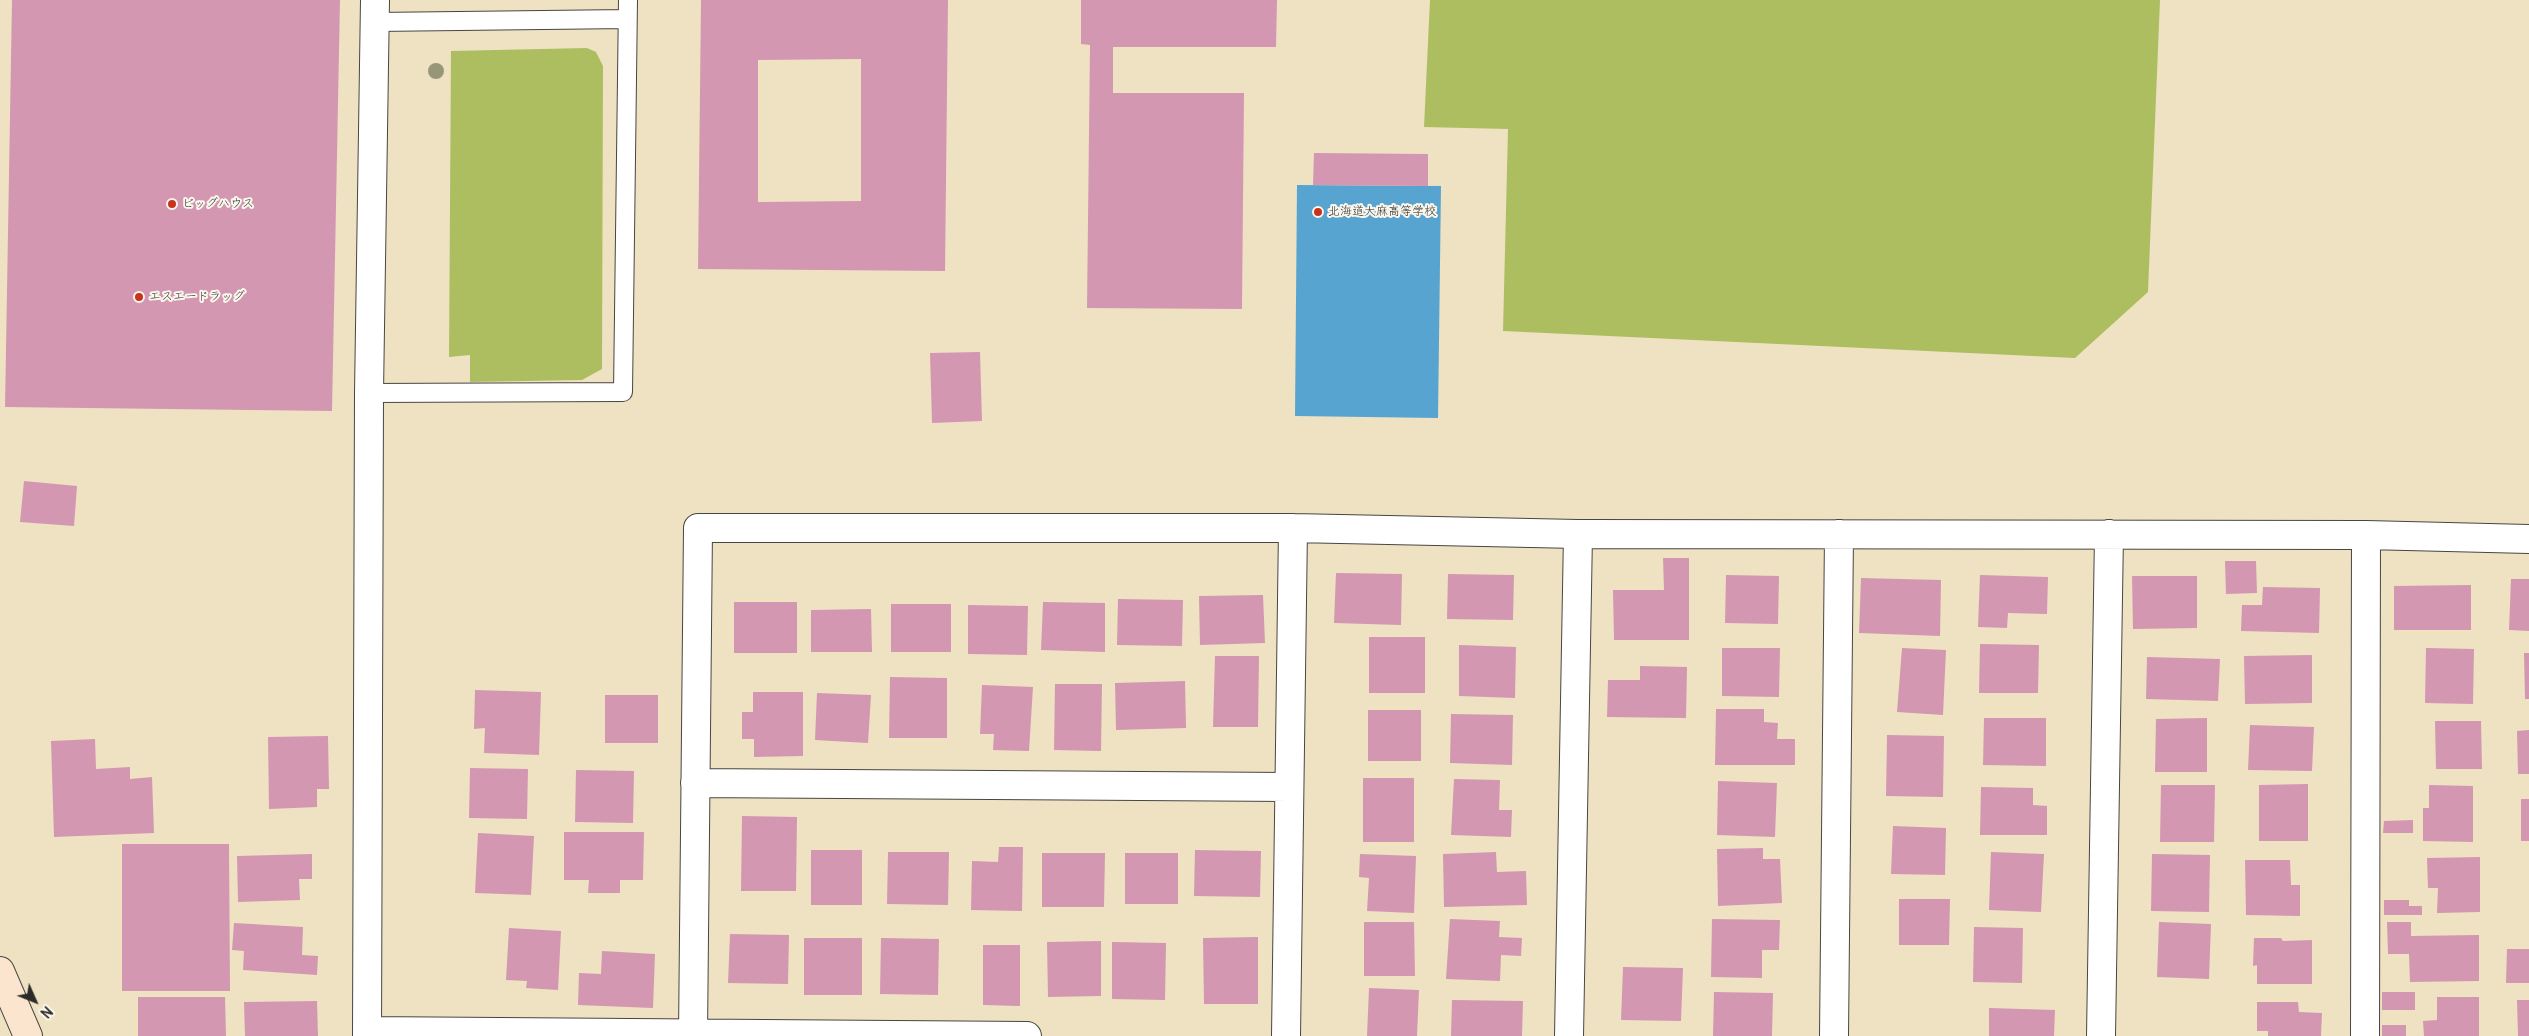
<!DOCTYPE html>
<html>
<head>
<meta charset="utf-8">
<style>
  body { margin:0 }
  #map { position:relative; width:2529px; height:1036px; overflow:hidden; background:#eee2c2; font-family:Pangolin,sans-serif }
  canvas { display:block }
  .north { position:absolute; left:10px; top:976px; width:50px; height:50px; -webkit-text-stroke:4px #fbf7ec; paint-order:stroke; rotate:134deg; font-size:14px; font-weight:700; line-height:20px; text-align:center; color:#2b2b2b }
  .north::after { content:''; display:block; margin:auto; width:18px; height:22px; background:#2b2b2b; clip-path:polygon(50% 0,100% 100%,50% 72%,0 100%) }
</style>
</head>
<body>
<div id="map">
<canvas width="2529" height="1036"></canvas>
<div class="north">N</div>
</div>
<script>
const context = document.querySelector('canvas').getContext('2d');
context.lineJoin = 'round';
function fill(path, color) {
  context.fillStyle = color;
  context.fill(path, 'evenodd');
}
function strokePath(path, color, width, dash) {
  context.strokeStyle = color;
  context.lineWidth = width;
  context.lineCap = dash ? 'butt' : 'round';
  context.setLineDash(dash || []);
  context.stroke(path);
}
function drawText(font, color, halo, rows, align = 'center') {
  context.font = font + ' Pangolin,"Klee One",sans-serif';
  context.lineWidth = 4;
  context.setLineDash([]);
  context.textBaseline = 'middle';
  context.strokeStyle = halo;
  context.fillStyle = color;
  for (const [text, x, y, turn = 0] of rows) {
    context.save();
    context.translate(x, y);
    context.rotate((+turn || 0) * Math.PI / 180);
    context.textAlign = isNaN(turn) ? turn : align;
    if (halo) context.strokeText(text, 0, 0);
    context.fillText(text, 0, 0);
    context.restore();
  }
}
fill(new Path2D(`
  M1430,0h730l-12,292 -73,66 -572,-27 5,-202 -84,-2z
  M587,48l9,4 7,14 -1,303 -20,11 -112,2v-27l-21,2 2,-306z`), '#adbe61');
fill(new Path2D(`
  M1297,185l144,1 -3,232 -143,-2z`), '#57a4d0');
fill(new Path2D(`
  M12,0h328l-8,411 -327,-4z
  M701,0h247l-3,271 -247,-2zM861,59v142l-103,1v-142z
  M1081,0h196l-1,47h-163v46h131l-2,216 -155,-1 3,-263 -9,-1z
  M1314,153l114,1v32l-115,-1z
  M980,352l2,69 -50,2 -2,-70z
  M24,481l53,5 -3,40 -54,-4z
  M1663,558h26v82h-75l-1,-50h51z
  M2225,561h31l1,32 -31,1z
  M1336,573l66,1 -1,51 -67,-2z
  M1448,574l66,1 -1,45 -66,-1z
  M1726,575l53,1 -1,48 -53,-1z
  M1980,575l68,2 -1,37 -39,-1 -1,15 -29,-1z
  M2132,576h65v52l-64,1z
  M1861,578l80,2 -1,56 -81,-3z
  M2511,579h18v52l-20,-1z
  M2471,585v45h-77v-44z
  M2263,587l57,1 -1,45 -78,-2 1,-26h20z
  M1263,595l2,48 -65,2 -1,-49z
  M1118,599l65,1 -1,46 -65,-1z
  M734,602h63v51h-63z
  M1043,602l62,1v49l-64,-2z
  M891,604h60v48h-60z
  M968,605l60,1 -1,49 -59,-1z
  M871,609l1,43h-61v-42z
  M1369,637h56v56h-56z
  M1980,644l59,1 -1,48h-59z
  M1459,645l57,2 -1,51 -56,-2z
  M1722,648h58l-1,49 -57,-1z
  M1902,648l44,2 -3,65 -46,-3z
  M2426,648l48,1 -1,55 -48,-1z
  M2524,653h5v46h-4z
  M2312,655v48l-67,1 -1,-48z
  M1215,656h44l-1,71h-45z
  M2147,657l73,2 -2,42 -72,-2z
  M1640,666l47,1 -1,51 -79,-1 1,-37h32z
  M890,677l57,1v60h-58z
  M1185,681l1,47 -70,2 -1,-47z
  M1055,684h47l-1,67 -47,-1z
  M982,685l51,2 -4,64 -36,-1 1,-16h-14z
  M475,690l66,2 -2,63 -55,-2 1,-25 -11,1z
  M753,692h50v64l-49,1v-18h-12v-27h11z
  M817,693l54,2 -3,48 -53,-3z
  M605,695h53v48h-53z
  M1716,709h48v13l14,1 -1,16h18v26h-80z
  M1368,710h53v51h-53z
  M1451,714l62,1 -1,50 -62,-2z
  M1984,718h62v48l-63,-1z
  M2207,718v54h-52l1,-53z
  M2435,721h46l1,48h-46z
  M2250,725l64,2 -2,44 -64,-1z
  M2529,730v44h-11l-1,-43z
  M1887,735l57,1 -1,61 -57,-1z
  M328,736l1,53h-12v18l-48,2 -1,-72z
  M95,739l1,30 34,-2v12l22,-2 2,56 -100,4 -3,-96z
  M470,768l58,1 -1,50 -58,-1z
  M576,770l58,1 -1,52 -58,-1z
  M1363,778h51v64h-51z
  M1454,779l46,1 -1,30h13l-1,27 -60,-2z
  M1718,781l59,2 -2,54 -58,-2z
  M2308,784v57h-49v-56z
  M2161,785h54l-1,57h-54z
  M2429,785l44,1v56l-50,-1v-33h6z
  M1981,787l52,1v17l14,1v29h-67z
  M2521,799h8v42h-8z
  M742,816l55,1 -1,74h-55z
  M2413,820v13h-30l1,-12z
  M1893,826l53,2 -1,47 -54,-1z
  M564,832h80l-1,48h-23v13h-32l1,-13h-25z
  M478,833l56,3 -3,59 -56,-2z
  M122,844h107l1,147h-108z
  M999,847h24l-1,64 -51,-1 1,-49 26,1z
  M1763,848v11h17l2,44 -64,3 -1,-57z
  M811,850h51v55h-51z
  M1195,850l66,1 -1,46 -66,-1z
  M888,852h61l-1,53 -61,-1z
  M1496,852l1,20 29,-1 1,34 -83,2 -1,-53z
  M1991,852l53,2 -3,58 -52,-2z
  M1042,853h63l-1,54h-62z
  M1125,853h53v51h-53z
  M312,854v25h-13l1,21 -62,2 -1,-46z
  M1360,854l56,2 -2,57 -47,-2 2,-33 -10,-1z
  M2152,854l58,1 -1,57 -58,-1z
  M2480,857v55l-43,1 1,-25h-10l-1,-30z
  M2245,860h45l1,25h9v31l-54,-1z
  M1899,899h51l-1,46h-50z
  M2384,900h25v6h13v9h-38z
  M1450,919l50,2 -1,16 23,1 -1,18 -20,-1 -1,26 -54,-2z
  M1712,919l68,1 -1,30h-17v28l-51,-1z
  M1364,922h50l1,54h-51z
  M2159,922l52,2 -2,55 -52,-2z
  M2387,922h24v14l68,-1v46l-69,1 -1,-28h-21z
  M234,923l69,4 -1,28 16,1 -1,19 -74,-5 1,-19 -12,-1z
  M1974,927l49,1 -1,55 -49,-1z
  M509,928l52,3 -3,59 -32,-2 1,-7 -21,-1z
  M730,934l59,1 -1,49 -60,-1z
  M1258,937v67h-54l-1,-66z
  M804,938h58v57h-58z
  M881,938l58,1 -1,56 -58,-1z
  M2254,938h27l2,3 29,-1v44h-55v-19l-4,1z
  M1101,941v55l-53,1 -1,-55z
  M1112,942l54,1 -1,57 -53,-1z
  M983,945h37v61l-37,-1z
  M2507,949h22v34h-23z
  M602,951l53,3 -2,54 -75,-3 1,-32 22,1z
  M1623,967l60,1 -2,53 -60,-1z
  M1369,988l50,2 -2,46h-50z
  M1714,992l59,1 -1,43h-59z
  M2382,992h33v18h-33z
  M138,997h87l1,39h-88z
  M2437,997h42v39h-55l-1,-15 14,-1z
  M1452,1000l71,1 -1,35h-71z
  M2517,1000h12v36h-11z
  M317,1001l1,35h-73l-1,-34z
  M2257,1002h41l1,10 23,1 -1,23h-53v-5h-11z
  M1989,1008l66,2 -1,26h-65z
  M2382,1025h24v11h-24z`), '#d397b2');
const lane = new Path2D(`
  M375,22l252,-3
  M369,393l254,-1 5,-392`);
const street = new Path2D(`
  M695,783l594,4
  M367,1031l660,5
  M367,1036l2,-643 6,-393
  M693,1036l5,-508h595l285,6 788,1 163,4
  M1286,1036l7,-508
  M1569,1036l9,-502
  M1834,1036l5,-502
  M2101,1036l8,-502
  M2365,1036l1,-501`);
const secondary = new Path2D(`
  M0,971l28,65`);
strokePath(lane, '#484642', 20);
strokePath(street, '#484642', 30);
strokePath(secondary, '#484642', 30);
strokePath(lane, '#fff', 18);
strokePath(street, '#fff', 28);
strokePath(secondary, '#fbe5cf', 28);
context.fillStyle = '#989678';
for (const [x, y] of [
  [436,71]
]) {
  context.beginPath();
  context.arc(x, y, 8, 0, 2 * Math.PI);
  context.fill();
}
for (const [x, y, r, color] of [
  [172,204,5,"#c8321e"],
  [1318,212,5,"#c8321e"],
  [139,297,5,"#c8321e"]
]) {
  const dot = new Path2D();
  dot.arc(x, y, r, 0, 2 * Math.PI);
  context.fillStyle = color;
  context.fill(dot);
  strokePath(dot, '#fbf7ec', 2);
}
drawText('12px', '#2b2b2b', '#fbf7ec', [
  ["ビッグハウス",182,204],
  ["北海道大麻高等学校",1328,212],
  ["エスエードラッグ",149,297]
], 'left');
</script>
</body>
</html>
